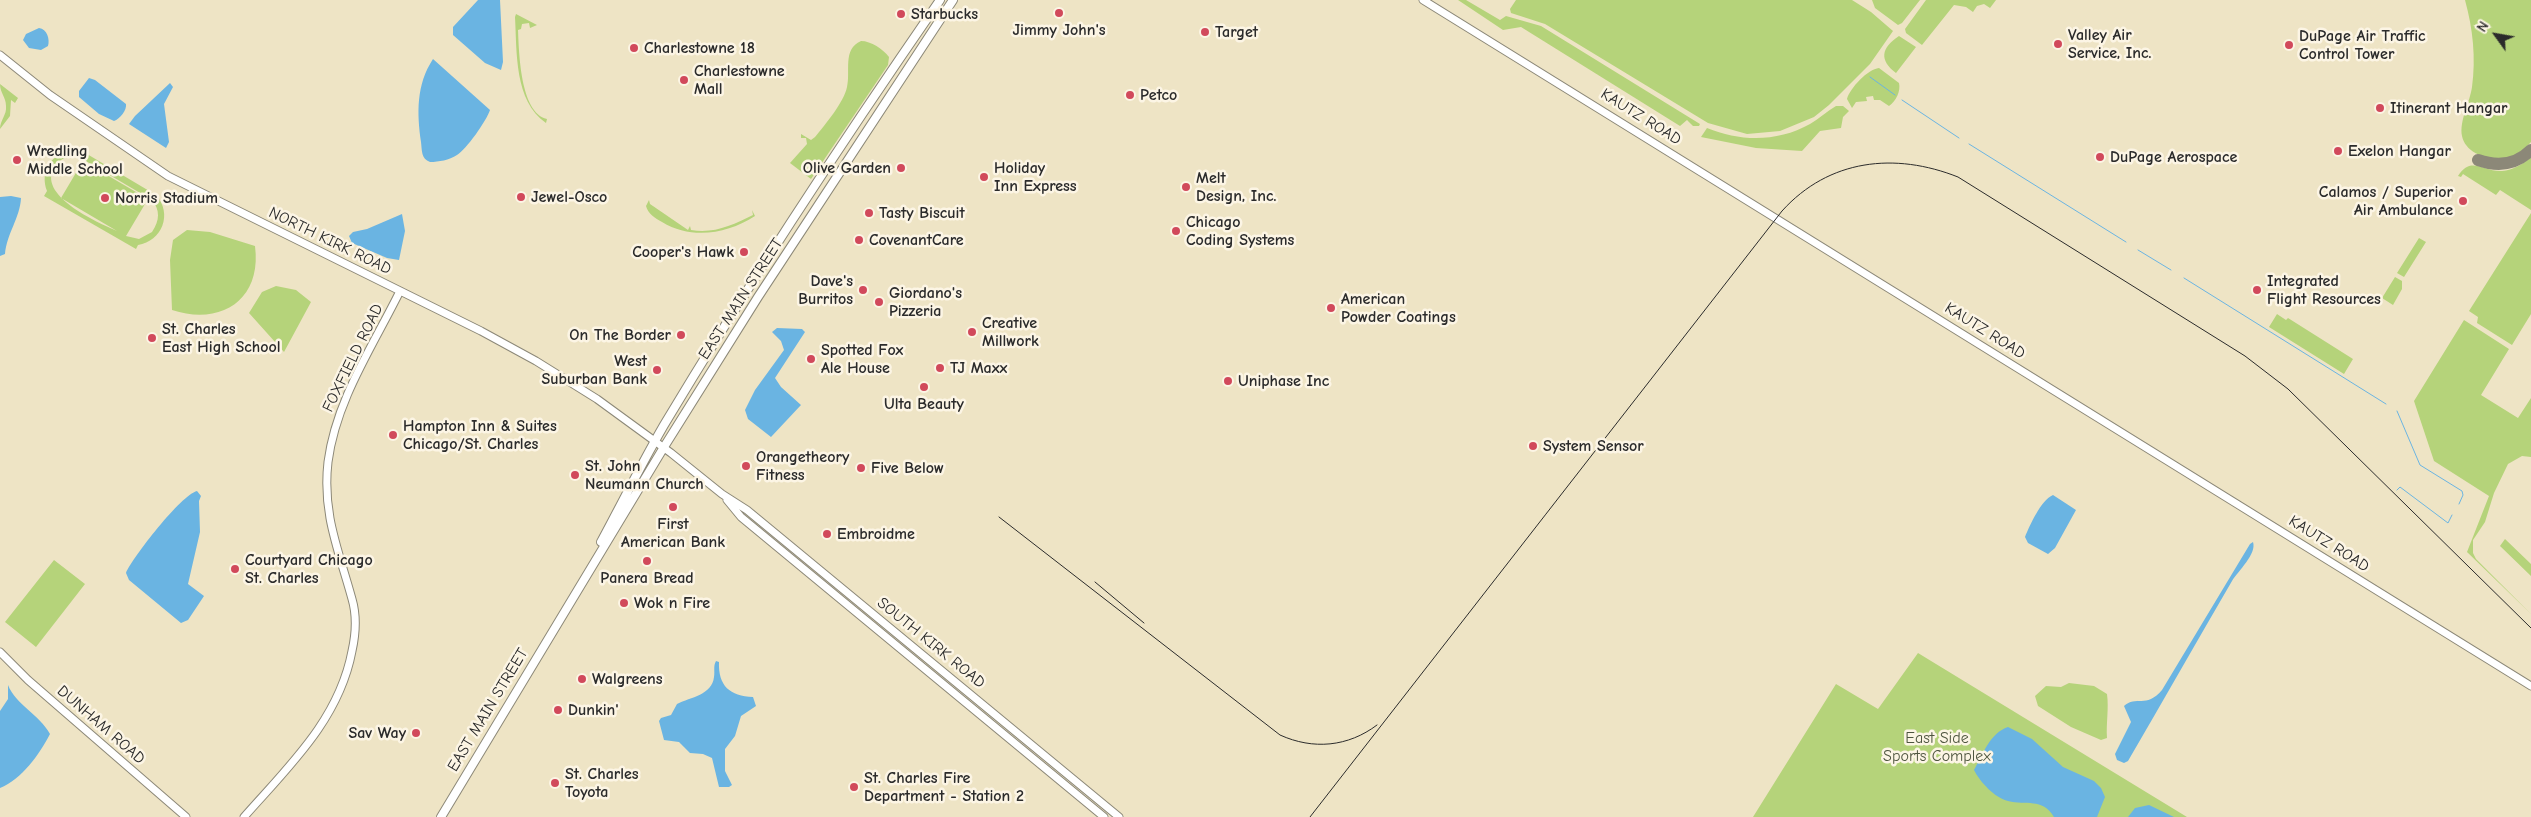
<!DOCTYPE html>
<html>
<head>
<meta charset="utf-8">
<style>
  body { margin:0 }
  #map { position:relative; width:2531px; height:817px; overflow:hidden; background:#eee4c5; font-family:"Comic Neue",sans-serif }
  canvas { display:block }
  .north { position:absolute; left:2471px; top:10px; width:50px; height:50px; -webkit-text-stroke:4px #fcf5e5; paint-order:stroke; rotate:302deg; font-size:14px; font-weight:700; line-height:20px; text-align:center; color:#2b2b2b }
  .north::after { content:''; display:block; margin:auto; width:18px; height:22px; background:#2b2b2b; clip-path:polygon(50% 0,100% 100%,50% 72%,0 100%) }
</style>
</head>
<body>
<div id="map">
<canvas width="2531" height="817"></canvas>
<div class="north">N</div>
</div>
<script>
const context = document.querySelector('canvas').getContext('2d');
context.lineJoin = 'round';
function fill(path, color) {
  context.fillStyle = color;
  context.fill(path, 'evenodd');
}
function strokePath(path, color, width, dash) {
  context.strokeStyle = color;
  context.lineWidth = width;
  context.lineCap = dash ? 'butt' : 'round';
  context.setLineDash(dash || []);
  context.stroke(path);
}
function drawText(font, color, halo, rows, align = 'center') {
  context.font = font + ' "Comic Neue",sans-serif';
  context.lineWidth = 5;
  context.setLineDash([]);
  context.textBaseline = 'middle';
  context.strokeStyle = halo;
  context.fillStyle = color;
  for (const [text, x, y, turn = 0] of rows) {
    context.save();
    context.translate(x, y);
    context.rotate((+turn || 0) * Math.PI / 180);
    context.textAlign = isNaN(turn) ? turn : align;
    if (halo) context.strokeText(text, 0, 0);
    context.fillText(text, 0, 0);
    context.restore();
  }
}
fill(new Path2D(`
  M1458,0h8l34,20 6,-4 35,10 159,98 -1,2h-6l-6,-6 -7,6 -159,-99 -18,3z
  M1516,0h336l19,12 22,19 -23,33 -41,41 -15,12 -34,14 -33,3 -39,-11 -163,-99 -34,-11 -1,-4z
  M1872,0h48l-18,23 -4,2 -23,-17z
  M1926,0h70l-6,8 -6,-4 -7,2 -4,6 -7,-5 -12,-2 -32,40 -16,-12 -1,-4z
  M2465,0h66v142c-5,5 -11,11 -18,14 -17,7 -47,0 -51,-20 -3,-15 8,-34 10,-49 4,-29 1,-58 -7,-87z
  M516,14l21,11 -7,3 -1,-5 -7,1 -1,5 -3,1c1,21 2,83 29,89l-1,4c-32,-22 -29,-71 -31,-106z
  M1899,36l17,11 -20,26c-17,-13 -15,-25 3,-37z
  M861,41c10,0 22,8 28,16l-1,8 -77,114 -21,-16 17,-19 -1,-6h-5v-4l10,6 4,-3c10,-12 29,-35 32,-50 4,-15 -5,-38 14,-46z
  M1879,68l20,15c2,8 -3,18 -10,23l-9,-6h-6l-1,-4 -7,1 1,4 -11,1 -4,6 -5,-9c3,-11 21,-30 32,-31z
  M0,84l18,14 -3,5 -4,-3 -1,16 -10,13c0,-9 7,-14 6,-23 0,-9 -6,-13 -6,-22z
  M1836,106h7l6,5 -6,6 -2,11 -21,3 -18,20 -46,-3 -55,-11 6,-9c34,14 71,14 103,-4 9,-5 17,-13 26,-18z
  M68,151h10l9,3 69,41c17,19 6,46 -18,50l-2,4 -92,-53 3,-5c-7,-19 3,-35 21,-40zM79,157l73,43c8,10 8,20 0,32l-13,7 -13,-3 22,-37 -65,-38 -22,37 56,33c-20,-9 -82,-36 -62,-65 5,-8 14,-10 24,-9z
  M2531,157v53l-31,-20 -4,5 -33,-21 -2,3 -3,-1c13,-21 25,-4 44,-5 11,-1 21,-7 29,-14z
  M649,200l1,4 38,26 2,-4 1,4c23,4 42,-5 62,-15l-1,-5 3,6c-28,18 -63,24 -93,6 -7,-4 -14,-8 -16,-16z
  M2531,213v101l-19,31 -35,-22 1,-6 -9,-6z
  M187,230l23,2 45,14c7,54 -34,80 -83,64l-2,-50 3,-20z
  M2419,238l7,4 -22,35 -7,-4z
  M2395,277l7,4v8l-9,16 -11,-7z
  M276,286l20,4 15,12 -27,50 -35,-39 13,-21z
  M2277,314l9,6 2,-2 65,41 -9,15 -75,-47z
  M2464,320l45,29 -28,46 37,23 13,-20v59l-9,-1 -14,8 -14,29 -9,29 -12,18v13l3,6 55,55 -64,-62 22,-56 -55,-35 -20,-60z
  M2505,539l26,25v12l-31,-30z
  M54,560l31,24 -49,63 -31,-25z
  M1918,653l18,11 251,153h-434l83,-133 42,25z
  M2069,683l25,3 13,8c2,15 -1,29 0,44l-6,2 -30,-13 -33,-21 -3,-10 11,-10 15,1z`), '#b5d37a');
fill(new Path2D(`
  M478,0h22l3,62 -2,8 -16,-7 -32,-28v-8z
  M39,28c8,1 11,11 9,18l-7,4 -12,-2 -6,-8 3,-6z
  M433,59l57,51c-3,10 -24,40 -33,45 -8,5 -18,7 -27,7 -9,-3 -8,-12 -9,-20 -4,-29 -5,-57 12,-83z
  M89,78l6,2 31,24c1,6 -6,15 -12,17l-15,-7 -20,-17v-6z
  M170,83l3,4 -9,17 5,38 -3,6 -37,-24 6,-8z
  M11,196l10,2c-1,20 -14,35 -16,56l-5,2v-59z
  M402,214l3,17 -6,29 -12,-2 -35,-15 -3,-7 4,-4 14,-3z
  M777,328l25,1 3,3 -30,46 6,9 20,18 -30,32 -23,-18 -3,-9 10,-20 29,-40 -3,-9 -9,-9z
  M197,491l4,5 -2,5 1,31 -12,52 16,12 -16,24 -7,3 -52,-43 -3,-7c7,-16 55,-78 71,-82z
  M2053,495l23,15 -21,38 -7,6 -20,-11 -3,-6c5,-12 16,-37 28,-42z
  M2253,542c4,12 -15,29 -21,39 -35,60 -69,120 -104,180l-4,2 -7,-3 -2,-6 16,-32 -7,-16c12,-11 22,3 38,-16l88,-146z
  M716,661l3,1c-1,24 11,34 34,35l3,9 -15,10 -6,20 -10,13v22l7,14 -3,2h-10l-7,-29 -9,-4 -13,-1 -11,-11 -15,-2 -5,-19 2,-3 10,-3 6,-11c14,-7 35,-9 37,-27 1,-6 -1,-11 2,-16z
  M8,685c8,20 31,29 42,49 -11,21 -28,45 -50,54v-77l8,-12z
  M2008,727l24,12 31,28 31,14 7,7 4,9 -8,20h-43c-12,-20 -28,-11 -46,-16 -13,-3 -28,-19 -34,-31 9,-16 16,-37 34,-43z
  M2149,805l25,12h-46l7,-9z`), '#6ab4e2');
strokePath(new Path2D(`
  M1870,77l25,18
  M1902,100l57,38
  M1969,144l157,98
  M2138,250l33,20
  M2184,278l202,126
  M2397,411l23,54 42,26 1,4 -4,9
  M2397,490l3,-3 48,36 4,-8`), '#6ab4e2', 1);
strokePath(new Path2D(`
  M2478,160c20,7 38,5 53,-10`), '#8c8878', 12);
const secondary = new Path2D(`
  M1423,0l1108,686
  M0,55l50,40 118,81 313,155 55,30 61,38 74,54 51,41 25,16 372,307
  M727,500l14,17 363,300
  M0,652l28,28 158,137
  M244,817c44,-50 95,-97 108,-166 4,-18 5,-35 0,-52 -13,-48 -30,-85 -24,-137 8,-62 45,-116 72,-171`);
const primary = new Path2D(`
  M601,542c21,-39 41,-79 63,-117 87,-145 180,-286 276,-425
  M441,817l223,-370 94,-150 195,-297`);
strokePath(secondary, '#8c8878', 9);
strokePath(primary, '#8c8878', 10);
strokePath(secondary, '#fff', 7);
strokePath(primary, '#fff', 8);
strokePath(new Path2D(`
  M999,517l281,218c33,15 68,12 97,-10
  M1095,582l49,41
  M1310,817l472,-606c47,-52 113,-59 176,-34l287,179 43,33 243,239`), '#2b2b2b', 1);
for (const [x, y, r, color] of [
  [1059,13,5,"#d1495b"],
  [901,14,5,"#d1495b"],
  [1205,32,5,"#d1495b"],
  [2058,44,5,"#d1495b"],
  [2289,45,5,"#d1495b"],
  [634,48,5,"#d1495b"],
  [684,80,5,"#d1495b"],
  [1130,95,5,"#d1495b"],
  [2380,108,5,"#d1495b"],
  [2338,151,5,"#d1495b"],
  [2100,157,5,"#d1495b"],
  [17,160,5,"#d1495b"],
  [901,168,5,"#d1495b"],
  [984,177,5,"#d1495b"],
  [1186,187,5,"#d1495b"],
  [521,197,5,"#d1495b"],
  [105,198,5,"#d1495b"],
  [2463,201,5,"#d1495b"],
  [869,213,5,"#d1495b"],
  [1176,231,5,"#d1495b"],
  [859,240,5,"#d1495b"],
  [744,252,5,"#d1495b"],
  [863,290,5,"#d1495b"],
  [2257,290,5,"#d1495b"],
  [879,302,5,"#d1495b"],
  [1331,308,5,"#d1495b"],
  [972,332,5,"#d1495b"],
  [681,335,5,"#d1495b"],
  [152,338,5,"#d1495b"],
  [811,359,5,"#d1495b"],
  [940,368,5,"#d1495b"],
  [657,370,5,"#d1495b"],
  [1228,381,5,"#d1495b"],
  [924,387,5,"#d1495b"],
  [393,435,5,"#d1495b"],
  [1533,446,5,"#d1495b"],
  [746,466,5,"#d1495b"],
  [861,468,5,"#d1495b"],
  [575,475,5,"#d1495b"],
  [673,507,5,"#d1495b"],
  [827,534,5,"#d1495b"],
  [647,561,5,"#d1495b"],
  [235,569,5,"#d1495b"],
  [624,603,5,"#d1495b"],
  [582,679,5,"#d1495b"],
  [558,710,5,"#d1495b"],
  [416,733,5,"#d1495b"],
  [555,783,5,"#d1495b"],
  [854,787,5,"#d1495b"]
]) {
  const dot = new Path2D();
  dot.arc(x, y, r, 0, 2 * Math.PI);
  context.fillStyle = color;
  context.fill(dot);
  strokePath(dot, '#fcf5e5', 2);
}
drawText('bold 16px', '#2b2b2b', '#fcf5e5', [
  ["Starbucks",911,14],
  ["Jimmy John's",1059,30,"center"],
  ["Target",1215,32],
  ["Valley Air",2068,35],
  ["Service, Inc.",2068,53],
  ["DuPage Air Traffic",2299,36],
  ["Control Tower",2299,54],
  ["Charlestowne 18",644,48],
  ["Charlestowne",694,71],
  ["Mall",694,89],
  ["Petco",1140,95],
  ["Itinerant Hangar",2390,108],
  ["Wredling",27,151],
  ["Middle School",27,169],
  ["Exelon Hangar",2348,151],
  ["DuPage Aerospace",2110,157],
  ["Olive Garden",891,168,"right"],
  ["Holiday",994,168],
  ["Inn Express",994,186],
  ["Melt",1196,178],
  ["Design, Inc.",1196,196],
  ["Calamos / Superior",2453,192,"right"],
  ["Air Ambulance",2453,210,"right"],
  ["Jewel-Osco",531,197],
  ["Norris Stadium",115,198],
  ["Tasty Biscuit",879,213],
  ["Chicago",1186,222],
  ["Coding Systems",1186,240],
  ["CovenantCare",869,240],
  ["Cooper's Hawk",734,252,"right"],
  ["Dave's",853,281,"right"],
  ["Burritos",853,299,"right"],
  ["Integrated",2267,281],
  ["Flight Resources",2267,299],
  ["Giordano's",889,293],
  ["Pizzeria",889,311],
  ["American",1341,299],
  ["Powder Coatings",1341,317],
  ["Creative",982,323],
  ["Millwork",982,341],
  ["St. Charles",162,329],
  ["East High School",162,347],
  ["On The Border",671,335,"right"],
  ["Spotted Fox",821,350],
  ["Ale House",821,368],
  ["West",647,361,"right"],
  ["Suburban Bank",647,379,"right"],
  ["TJ Maxx",950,368],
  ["Uniphase Inc",1238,381],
  ["Ulta Beauty",924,404,"center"],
  ["Hampton Inn & Suites",403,426],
  ["Chicago/St. Charles",403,444],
  ["System Sensor",1543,446],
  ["Orangetheory",756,457],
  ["Fitness",756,475],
  ["St. John",585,466],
  ["Neumann Church",585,484],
  ["Five Below",871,468],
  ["First",673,524,"center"],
  ["American Bank",673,542,"center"],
  ["Embroidme",837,534],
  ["Courtyard Chicago",245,560],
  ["St. Charles",245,578],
  ["Panera Bread",647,578,"center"],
  ["Wok n Fire",634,603],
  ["Walgreens",592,679],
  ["Dunkin'",568,710],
  ["Sav Way",406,733,"right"],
  ["St. Charles",565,774],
  ["Toyota",565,792],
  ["St. Charles Fire",864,778],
  ["Department - Station 2",864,796]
], 'left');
drawText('16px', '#2b2b2b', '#fcf5e5', [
  ["KAUTZ ROAD",1641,117,32],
  ["NORTH KIRK ROAD",330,241,26],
  ["EAST MAIN STREET",741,299,-57],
  ["KAUTZ ROAD",1985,331,32],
  ["FOXFIELD ROAD",353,358,-64],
  ["KAUTZ ROAD",2329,544,32],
  ["SOUTH KIRK ROAD",931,643,39],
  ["EAST MAIN STREET",488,710,-59],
  ["DUNHAM ROAD",101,725,41]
]);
drawText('16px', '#4e553f', '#fcf5e5', [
  ["East Side",1937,738],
  ["Sports Complex",1937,756]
]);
</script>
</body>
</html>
